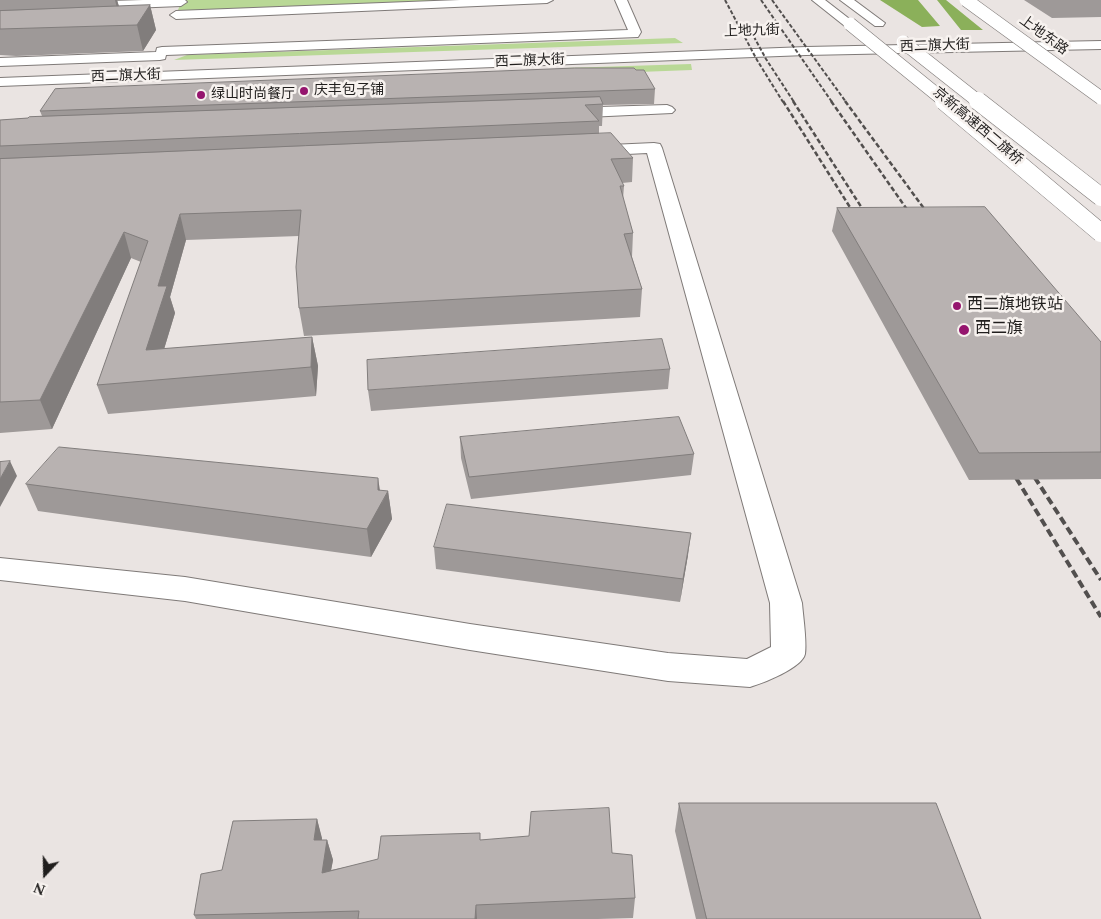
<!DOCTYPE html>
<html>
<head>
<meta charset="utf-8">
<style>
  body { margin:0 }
  #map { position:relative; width:1101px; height:919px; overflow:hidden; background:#eae4e2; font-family:Spectral,serif }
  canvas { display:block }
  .north { position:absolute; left:20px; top:849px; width:50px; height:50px; -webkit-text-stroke:4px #f7f2ef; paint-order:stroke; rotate:201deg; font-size:14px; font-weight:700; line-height:20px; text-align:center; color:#201e1d }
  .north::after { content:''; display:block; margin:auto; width:18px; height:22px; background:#201e1d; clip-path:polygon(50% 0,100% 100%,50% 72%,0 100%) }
</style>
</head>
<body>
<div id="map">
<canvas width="1101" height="919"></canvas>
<div class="north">N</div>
</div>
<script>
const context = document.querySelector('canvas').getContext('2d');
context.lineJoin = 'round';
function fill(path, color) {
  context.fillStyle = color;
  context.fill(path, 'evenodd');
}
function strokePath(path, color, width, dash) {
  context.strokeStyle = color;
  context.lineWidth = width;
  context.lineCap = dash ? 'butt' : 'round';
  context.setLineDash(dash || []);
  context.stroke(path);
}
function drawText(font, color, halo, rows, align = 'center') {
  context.font = font + ' Spectral,"Noto Sans SC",serif';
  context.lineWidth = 5;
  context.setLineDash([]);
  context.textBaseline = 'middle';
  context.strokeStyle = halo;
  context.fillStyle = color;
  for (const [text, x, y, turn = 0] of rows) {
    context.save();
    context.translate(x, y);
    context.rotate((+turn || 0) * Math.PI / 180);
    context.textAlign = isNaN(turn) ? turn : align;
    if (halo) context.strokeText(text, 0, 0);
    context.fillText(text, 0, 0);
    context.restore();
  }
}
fill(new Path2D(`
  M182,0h365l-371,15z
  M675,38l8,5 -509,17 13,-5z
  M691,64l1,6 -133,5 6,-7z`), '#b9d896');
fill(new Path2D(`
  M880,0h38l22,26 -18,1z
  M937,0h9l37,30h-22z`), '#8bb05a');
const street = new Path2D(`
  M143,0h42l2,2 -6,4 -101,4 -6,-4 6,-4z
  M460,0h93l-6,3 -371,16 -6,-4 6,-4z
  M615,0h12l14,32 -3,5 -472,18 -1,4 -5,1 -160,6v-8l156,-6 1,-4 5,-1 466,-17z
  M667,105l5,2 3,3 -3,3 -106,5 -5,-2 -3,-3 3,-3 5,-2z
  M654,143l6,1 2,4 140,455c1,13 5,39 3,51 -3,14 -42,29 -55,33l-82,-6 -198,-31 -285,-49 -185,-21v-22l185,19 285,47 198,29 79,6 24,-12 -1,-44 -123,-450 -59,3 -6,-1 -2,-4 2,-4 6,-1z`);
const secondary = new Path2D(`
  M1101,41v8l-295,6 -806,31v-8l806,-31z`);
const highway = new Path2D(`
  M812,0h13l31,24 -2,3h-8z
  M840,0h14l31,23 -2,3h-8z`);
strokePath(street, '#7f7a78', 2);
strokePath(secondary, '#7f7a78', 2);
strokePath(highway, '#7f7a78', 2);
fill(street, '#fff');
fill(secondary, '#fff');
fill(highway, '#fff');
strokePath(new Path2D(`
  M725,0l32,60 26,42
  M761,0l71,102
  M772,0l74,102
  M748,26l18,33 28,43`), '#524f4e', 2, [4, 2]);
strokePath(new Path2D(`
  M783,101l75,119
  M793,101l76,118
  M831,101l82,117
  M845,101l86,117`), '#524f4e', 2.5, [5, 2.5]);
strokePath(new Path2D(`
  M1028,467l73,113
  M1010,468l91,149`), '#524f4e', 4, [8, 4]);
const secondaryBridge = new Path2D(`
  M966,0l135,98`);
const highwayBridgeFar1 = new Path2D(`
  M850,24l96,78
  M903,42l76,60`);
const highwayBridge = new Path2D(`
  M944,101l157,132
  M978,101l123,96`);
strokePath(secondaryBridge, '#7f7a78', 14, []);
strokePath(highwayBridgeFar1, '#7f7a78', 14, []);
strokePath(highwayBridge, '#7f7a78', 19, []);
strokePath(secondaryBridge, '#fff', 13);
strokePath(highwayBridgeFar1, '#fff', 13);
strokePath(highwayBridge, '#fff', 18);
fill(new Path2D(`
  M0,0h117l2,6 31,-1 6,25 -13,21 -127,5 -16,-1z
  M1024,0h77v17l-49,1z
  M636,70l19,19 -1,15 -51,1 -1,21h-3v8l34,24 -1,24 -10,1 2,3 -1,13 10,34 -1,24 10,32 -2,28 -336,19 -5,-28v-72l-113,4 -16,57 5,16 -11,36 148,-12 6,29 -2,30 -208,18 -11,-29 44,-123 -10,-4 -79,171 -52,4v-313l28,-2 14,-2 -2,-5z
  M837,208l264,134v137l-132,1 -137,-249z
  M670,369l-2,20 -297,22 -3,-21z
  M460,437l234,17 -3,21 -220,24 -10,-41z
  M26,484l362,7 4,28 -21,38 -333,-46z
  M434,547l254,8 -8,47 -244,-33z
  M679,803l302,116h-285l-21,-88z
  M317,819l5,21h5l6,20 -2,10 150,-30 131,13 23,45 -2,20 -35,1h-402l-2,-4 28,-45z`), '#9e9998');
fill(new Path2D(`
  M115,0h2l3,11v9z
  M150,5l6,25 -13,21 -6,-26z
  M180,214l6,26 -16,57 5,16 -20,66 -9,-29 12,-64z
  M124,232l7,26 -79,171 -12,-29z
  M312,337l6,29 -2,30 -5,-29z
  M10,461l7,15 -17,31v-28z
  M378,478l4,25 6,-12 4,28 -21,38 -4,-28z
  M691,533l-3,22 -8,47 3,-23z
  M317,819l5,19 -3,21 -5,-19z
  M327,840l6,20 -6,32 -5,-19z
  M476,905l1,14h-2z`), '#817d7c');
const building = new Path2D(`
  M150,5l-13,20 -137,4v-18z
  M575,68h59l2,2h8l11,19 -615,22 15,-22z
  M600,97l3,7 -18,1 14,16 -599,25v-26l28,-2 1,-1z
  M611,133l22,25 -22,1 13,27h-4l13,47 -9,1 18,55 -343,19 -3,-41 5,-57 -121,4 -22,72h9l-21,64 166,-13 -1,30 -214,18 51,-144 -24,-9 -84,168 -40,2v-243z
  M985,207l116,135v110l-122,1 -142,-245z
  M662,339l8,30 -302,21 -1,-30z
  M679,417l15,37 -225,23 -9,-40z
  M59,447l319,31v12l10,1 -21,38 -341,-45z
  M10,461l-10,18v-17z
  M447,504l244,29 -8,46 -249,-32z
  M679,803h257l45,116h-274z
  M609,808l3,45 20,2 3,43 -159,7 -1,14h-117l1,-8 -165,4 7,-41 21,-4 11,-49 84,-2 -3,21h13l-5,33 56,-14 3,-23 99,-3v7l49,-4 2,-24z`);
fill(building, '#b8b2b1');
strokePath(building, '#817d7c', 1);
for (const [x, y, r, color] of [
  [304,91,5,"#95156e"],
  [201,95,5,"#95156e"],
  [957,306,5,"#95156e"],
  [964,330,6,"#95156e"]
]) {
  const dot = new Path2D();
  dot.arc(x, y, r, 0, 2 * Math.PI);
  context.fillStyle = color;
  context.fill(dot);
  strokePath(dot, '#f7f2ef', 2);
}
drawText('14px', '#201e1d', '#f7f2ef', [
  ["上地九街",752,32,-2],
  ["上地东路",1043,36,36],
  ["西二旗大街",935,47,-2],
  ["西二旗大街",530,62,-2],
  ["西二旗大街",126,77,-2],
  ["京新高速西二旗桥",977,127,40]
]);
drawText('14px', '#201e1d', '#f7f2ef', [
  ["庆丰包子铺",314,91],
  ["绿山时尚餐厅",211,95]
], 'left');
drawText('16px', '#201e1d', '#f7f2ef', [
  ["西二旗地铁站",967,306],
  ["西二旗",975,330]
], 'left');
</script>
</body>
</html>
